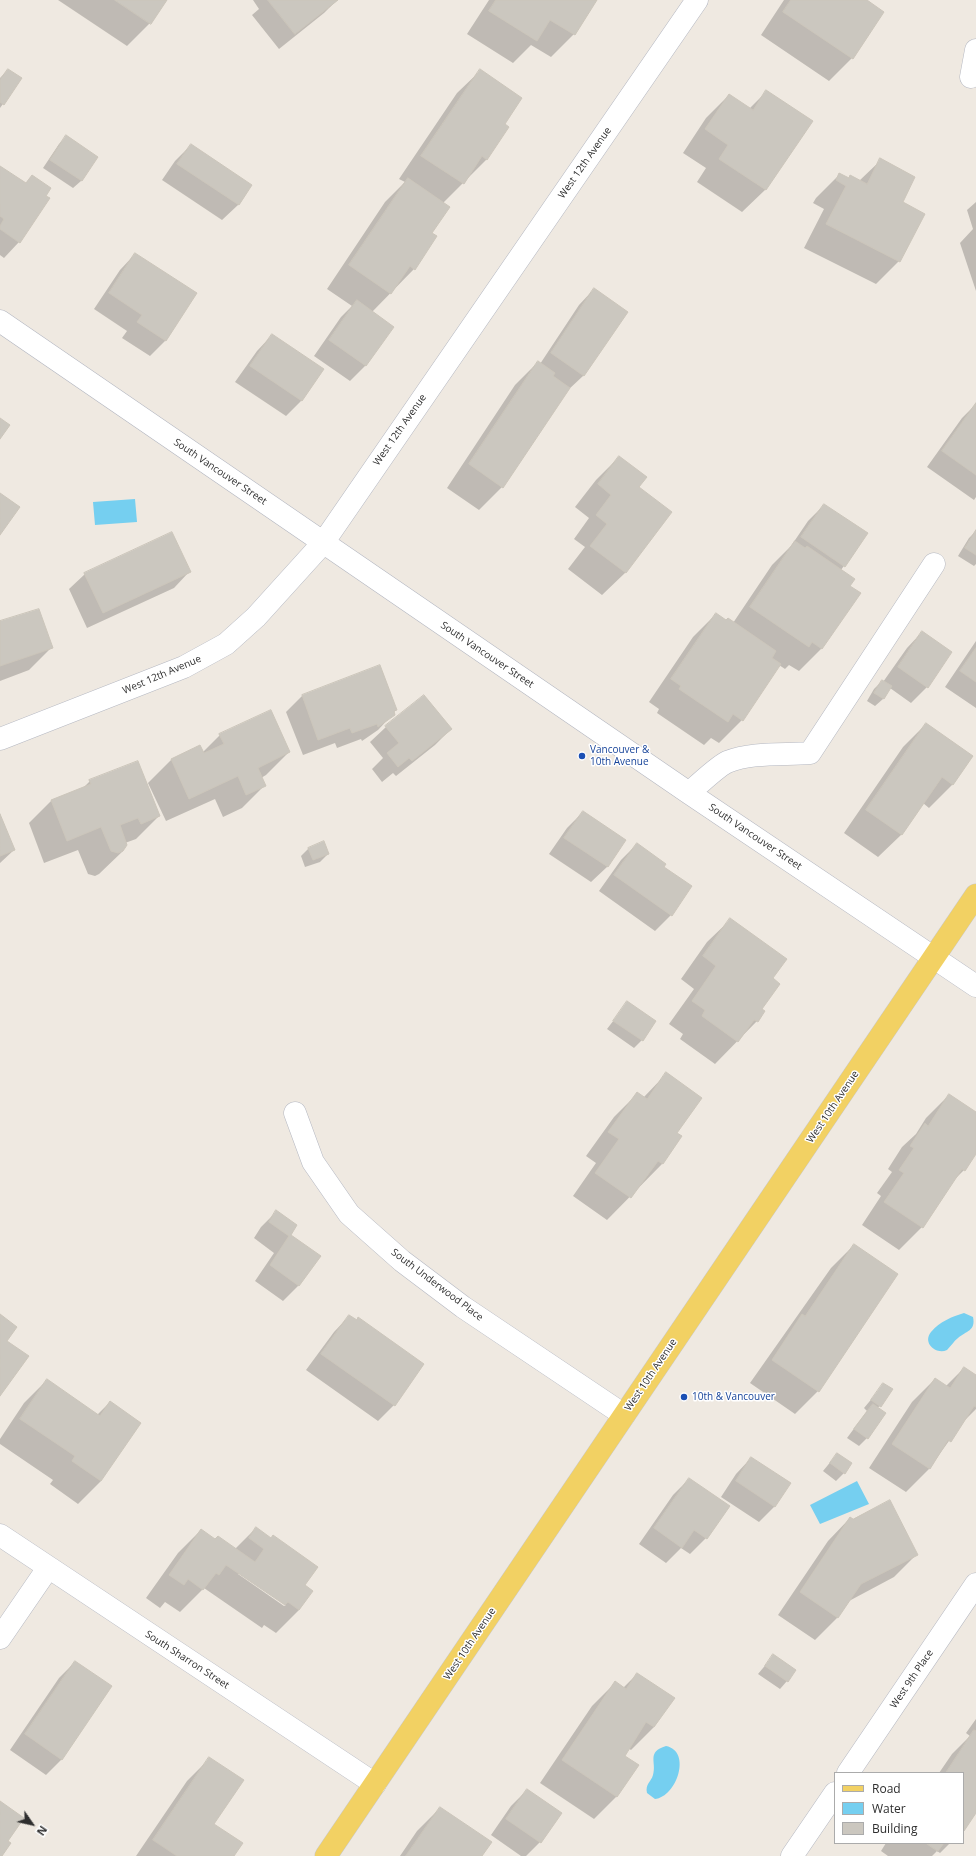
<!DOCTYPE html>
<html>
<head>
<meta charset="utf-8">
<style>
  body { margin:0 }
  #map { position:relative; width:976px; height:1856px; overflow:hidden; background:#efe9e1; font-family:"Open Sans",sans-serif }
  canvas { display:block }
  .legend { position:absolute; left:834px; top:1772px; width:130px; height:72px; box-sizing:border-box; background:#fff; border:1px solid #ababab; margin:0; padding:5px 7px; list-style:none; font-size:12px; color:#2e2e2e }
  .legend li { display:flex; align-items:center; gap:8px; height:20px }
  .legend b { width:20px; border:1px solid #ababab }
  .north { position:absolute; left:12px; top:1804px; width:40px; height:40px; -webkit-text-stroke:3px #fff; paint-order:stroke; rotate:124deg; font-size:11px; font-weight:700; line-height:16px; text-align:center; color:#2e2e2e }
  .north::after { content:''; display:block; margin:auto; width:14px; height:18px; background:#2e2e2e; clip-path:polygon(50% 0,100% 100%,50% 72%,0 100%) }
</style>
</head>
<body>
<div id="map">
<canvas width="976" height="1856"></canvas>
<ul class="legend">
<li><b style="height:5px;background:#f2d163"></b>Road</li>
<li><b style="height:11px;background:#75cff0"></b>Water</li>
<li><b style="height:11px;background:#cbc7bf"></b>Building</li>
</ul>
<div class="north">N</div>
</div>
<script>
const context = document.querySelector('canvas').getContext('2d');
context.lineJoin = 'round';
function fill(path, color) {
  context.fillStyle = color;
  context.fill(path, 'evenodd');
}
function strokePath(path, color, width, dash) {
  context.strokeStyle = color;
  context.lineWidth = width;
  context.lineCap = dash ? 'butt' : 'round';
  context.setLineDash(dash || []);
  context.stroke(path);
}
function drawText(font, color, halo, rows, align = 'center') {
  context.font = font + ' "Open Sans",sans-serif';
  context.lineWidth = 3;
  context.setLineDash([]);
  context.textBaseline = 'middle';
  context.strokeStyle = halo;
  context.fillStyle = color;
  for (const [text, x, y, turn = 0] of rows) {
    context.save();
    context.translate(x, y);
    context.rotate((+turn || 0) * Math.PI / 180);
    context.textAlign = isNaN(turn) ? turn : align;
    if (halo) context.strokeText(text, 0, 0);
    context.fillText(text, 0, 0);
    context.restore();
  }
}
fill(new Path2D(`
  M135,499l2,23 -42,3 -2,-23z
  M964,1313l9,4c3,14 -7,14 -15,21 -4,3 -7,8 -11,12 -11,5 -25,-7 -16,-18 9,-11 21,-15 33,-19z
  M857,1481l12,23 -49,20 -10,-19z
  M666,1746c26,5 11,51 -11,53l-8,-6c-2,-9 4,-11 6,-18 4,-13 -7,-23 13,-29z`), '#75cff0');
fill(new Path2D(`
  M58,0h107l-15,23 -23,23z
  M253,0h84l-13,13 -45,36 -27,-34 7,-6z
  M489,0h107l-22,34 -23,23 -20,-12 -18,18 -46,-29z
  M784,0h81l-13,58 -23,23 -68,-46z
  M8,70l13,9 -21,29v-30z
  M480,71l23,53 -16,35 -44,44 -29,66 -42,43 -6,53 -16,16 -36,-25 27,-39 11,-11 -25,-17 58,-87 20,-20 -6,-3 58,-86z
  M767,91l44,30 -46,69 -23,22 -45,-30 9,-14 -23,-15 23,-35 23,-23 20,14z
  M66,137l31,20 -16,24 -8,7 -30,-20 16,-24z
  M191,145l59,40 -12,20 -16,15 -60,-40 13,-19z
  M881,160l20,42 -2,59 -23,23 -72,-36 20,-39 -11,-6 3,-5 23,-23 9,4 11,2z
  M0,167l25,17 7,-8 -13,66 -15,16 -4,-3z
  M976,202v89l-16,-48 13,-14 -6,-19z
  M135,254l31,86 -16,16 -28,-18 5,-7 -33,-22 26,-39z
  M594,289l33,23 -44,64 -16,15 -65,96 -23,23 -32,-22 68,-103 23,-23 2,2 39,-59z
  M272,335l51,34 -22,32 -15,15 -51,-34 22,-31z
  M976,404v93l-2,3 -47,-33 35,-49z
  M619,457l19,31 32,24 -45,61 -23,22 -34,-26 17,-22 -11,-8 15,-21 -14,-11 21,-27z
  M824,505l42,29 -25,36 8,16 -27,62 -23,23 -10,-6 -4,4 -6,-4 -37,55 -23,23 -8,-5 -7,7 -47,-32 2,-4 -10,-7 44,-65 23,-23 10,7 7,2 39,-58 19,-19 17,-25z
  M976,531v33l-2,2 -16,-10 11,-18z
  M189,572l-15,16 -87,40 -18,-39 16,-15z
  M0,622l52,25 -23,23 -29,11z
  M922,632l5,55 -16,16 -21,-15 -7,11 -8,7 -8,-5 7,-12 8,-8 1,1 24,-34z
  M976,641v67l-31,-21z
  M380,666l16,43 -3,5 -15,16 -16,11 -1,-2 -24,9 -2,-5 -32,12 -17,-43 16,-16z
  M926,724l46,32 -20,29 -23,23 -6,-5 -22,32 -23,22 -34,-24 59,-86z
  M386,727l65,2 -16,16 -39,31 -3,-3 -11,9 -10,-13 11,-11 -13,-16z
  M220,735l69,17 -23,23 -5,3 4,7 -23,23 -19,9 -8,-18 -49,22 -18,-38 23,-23 32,-8z
  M90,781l69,35 -23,23 -11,4 -2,8 -24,23 -4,2 -7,-2 -10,-24 -34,13 -15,-40 23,-23 31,-12z
  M583,812l42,28 -18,27 -16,15 -42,-28 18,-26z
  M0,816l14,34 -14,13z
  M637,844l26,23 8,48 -16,16 -56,-40 22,-31z
  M309,848l19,6 -8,8 -15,5 -4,-11z
  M730,920l42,58 -15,43 -42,43 -35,-25 3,-5 -14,-10 25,-35 -13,-10 26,-37z
  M627,1003l28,19 -13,18 -8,8 -27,-19z
  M666,1074l10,59 5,4 -19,27 -55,56 -34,-24 23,-33 -10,-7 28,-39 23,-23 6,4z
  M949,1095l27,18v39l-12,18 -12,12 -30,45 -23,23 -37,-25 19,-29 -4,-3 15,-21 -4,-3 14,-22 14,-13 10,-16z
  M276,1212l13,23 10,50 -16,16 -28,-20 19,-28 -20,-15 7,-11z
  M854,1245l-36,146 -23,23 -45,-31 81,-115z
  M349,1316l7,5 2,-2 65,46 -29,40 -16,16 -72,-51 28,-38z
  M964,1368l12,8v33l-15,15 -32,45 -23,23 -37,-24 43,-66 23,-23 11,7z
  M47,1380l50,35 13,-13 -9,79 -23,23 -28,-20 3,-4 -53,-36v-5l24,-36z
  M884,1384l-4,22 -3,2 7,5 -17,25 -8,8 -12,-8 20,-27 -3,-3z
  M837,1454l7,19 -8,8 -13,-10z
  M751,1458l24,48 -16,16 -38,-25 15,-23z
  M689,1479l17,59 -16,16 -9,-6 -15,15 -27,-19 34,-49z
  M850,1518l67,36 -23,23 -45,24 -11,16 -23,23 -37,-25 50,-74z
  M256,1528l48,57 7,6 -12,19 -23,23 -12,-8 -2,3 -58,-40 -24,24 -15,-10 -5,6 -14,-10 32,-45 23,-23 14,10 20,9zM240,1573l46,32 -2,1 -46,-32z
  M773,1656l14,25 -7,8 -22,-15z
  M75,1662l-13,97 -16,16 -36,-25 49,-72z
  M637,1674l36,24 -19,29 -23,23 -3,-2 -5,8 -6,40 -23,23 -54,-36 52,-77 23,-23 8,5z
  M976,1719v92l-13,19v-57h-24l13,-19 18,-18 -4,-3z
  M210,1758l3,66 20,32h-97l51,-75z
  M527,1790l34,23 -21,29 -14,14h-5l-30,-21 20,-29z
  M440,1808l41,48h-81l17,-25z
  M886,1843h64l-10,10 -3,-2 -5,5h-44l-7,-5z`), '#0003');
const building = new Path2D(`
  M115,0h52l-16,24z
  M268,0h70l-43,34z
  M496,0h101l-22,35 -25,-15 -13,21 -48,-30z
  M791,0h76l17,12 -31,47 -70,-47z
  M8,69l14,9 -18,27 -4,-3v-22z
  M480,69l42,29 -17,26 4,3 -22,33 -5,-4 -18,28 -43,-28z
  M766,90l47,31 -47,69 -47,-31 9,-14 -23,-16 24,-35 24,16z
  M66,135l32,22 -16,24 -32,-21z
  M191,144l61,41 -13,20 -62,-41z
  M880,158l35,19 -12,25 22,12 -25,48 -74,-38 20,-38 -10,-6 3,-7 10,5 1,-3 17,9z
  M0,166l26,17 6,-8 19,13 -5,8 4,2 -30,45 -20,-14v-3l4,-7 -4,-3z
  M408,178l42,29 -18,26 5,3 -22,34 -5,-4 -19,28 -42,-29z
  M135,253l62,40 -31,48 -29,-19 5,-7 -33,-22z
  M594,288l34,24 -44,64 -33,-23z
  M357,300l37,27 -28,39 -37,-26z
  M272,334l52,35 -22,32 -52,-35z
  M538,361l17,12 -2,3 17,12 -67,100 -34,-24z
  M976,403v72l-34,-24z
  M0,418l10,7 -10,14z
  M619,456l28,21 -8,10 33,25 -46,61 -36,-27 17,-22 -11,-9 15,-20 -13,-11z
  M0,493l20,14 -20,28z
  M824,504l44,29 -23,34 -44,-30z
  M976,530v25l-11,-7z
  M172,532l19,40 -88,41 -19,-40z
  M795,541l10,7 2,-2 48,33 -5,7 11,7 -39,56 -10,-7 -3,5 -59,-40z
  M39,609l14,39 -53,18v-45z
  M716,613l10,7 2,-2 48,33 -4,7 9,6 -38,57 -10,-7 -5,8 -49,-33 2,-3 -10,-7z
  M922,631l30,21 -24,36 -30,-21z
  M976,648v34l-16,-11z
  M380,665l17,45 -3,1 1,4 -17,12 -1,-3 -25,9 -2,-5 -32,12 -16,-45z
  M882,680l10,6 -8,13 -10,-6z
  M424,695l28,34 -40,32 -3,-3 -11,9 -11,-14 12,-10 -14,-17z
  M271,710l19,42 -32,16 8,18 -20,9 -8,-19 -49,23 -18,-40 29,-14 4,8 20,-9 -5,-10z
  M926,723l47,33 -20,29 -11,-8 -40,58 -36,-25z
  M138,761l22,55 -19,8 -3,-6 -18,7 7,20 -4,6 -5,2 -7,-2 -10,-24 -34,14 -16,-41 40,-16 -2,-4z
  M583,811l43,29 -18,27 -44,-29z
  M0,814l15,36 -15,6z
  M324,841l5,13 -16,6 -5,-12z
  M637,843l29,21 -2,3 28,19 -20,30 -58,-41z
  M730,918l57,41 -14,19 7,6 -18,25 3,2 -7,11 -4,-2 -16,22 -36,-26 3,-6 -13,-9 24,-35 -13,-10z
  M627,1001l29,20 -13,20 -30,-20z
  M666,1072l36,26 -25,35 5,3 -19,28 -5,-3 -27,37 -36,-25 24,-34 -11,-7 29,-40 10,7z
  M949,1094l27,18v42l-11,17 -3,-2 -39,59 -39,-26 20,-29 -5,-3 15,-22 -4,-2 15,-23 3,3z
  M276,1210l21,15 -6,10 30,21 -22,30 -29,-21 19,-29 -20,-14z
  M854,1244l44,30 -79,118 -47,-32 30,-46 3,2z
  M0,1314l17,13 -10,14 22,15 -29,40z
  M349,1315l8,5 1,-3 66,47 -29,42 -74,-52z
  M964,1367l12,8v32l-2,-1 -23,36 -3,-2 -18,29 -38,-25 43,-66 15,10z
  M47,1379l53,37 10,-15 31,22 -40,58 -29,-20 3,-5 -55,-37z
  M883,1383l10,6 -12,18 -10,-7z
  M873,1404l13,9 -18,26 -14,-10z
  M837,1453l15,10 -7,11 -15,-11z
  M751,1457l40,26 -16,24 -39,-26z
  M689,1478l41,28 -23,33 -13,-9 -12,18 -28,-20z
  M890,1500l28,55 -57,29 -23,34 -38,-26 50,-75 3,2z
  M256,1527l15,11 2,-3 45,32 -13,18 8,6 -14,19 -11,-8 -3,3 -59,-40 -7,10 -3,-2 -13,17 -15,-11 -4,6 -15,-10 32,-46 14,10 3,-3 37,26 9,-13 -15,-11z
  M773,1654l23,16 -8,12 -23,-16z
  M75,1661l37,25 -50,74 -37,-26z
  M637,1673l38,25 -21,29 -8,-5 -21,34 14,9 -22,32 -55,-37 53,-79 11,8z
  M974,1730l2,1v82l-12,18 -1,-58h-17z
  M209,1757l35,23 -30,44 29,19 -9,13h-57l-24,-16z
  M527,1789l35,24 -21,30 -35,-24z
  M0,1801l24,17 -16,23 3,2 -9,13h-2z
  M440,1807l52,35 -10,14h-76z
  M926,1843h18l-6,8z`);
fill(building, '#cbc7bf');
strokePath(building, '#cbc5ba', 1);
const minor = new Path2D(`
  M971,77l5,-27
  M0,321l689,472 287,193
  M0,739l184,-72 42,-23 30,-27 67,-74 374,-543
  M689,793c9,-8 28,-26 38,-31 25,-10 56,-7 83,-9l124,-189
  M295,1113l18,49 36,52 53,47 61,46 161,108
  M0,1535l375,249
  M0,1638l48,-70
  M848,1773l128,-189
  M792,1856l43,-63`);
const major = new Path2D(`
  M326,1856l650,-961`);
strokePath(minor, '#b4b7c1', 23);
strokePath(major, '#c9c9c9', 23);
strokePath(minor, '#fff', 22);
strokePath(major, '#f2d163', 22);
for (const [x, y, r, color] of [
  [582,756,4,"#1a4fb4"],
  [684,1397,4,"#1a4fb4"]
]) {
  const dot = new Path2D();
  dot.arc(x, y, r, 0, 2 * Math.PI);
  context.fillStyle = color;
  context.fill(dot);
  strokePath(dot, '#fff', 1.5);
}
drawText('10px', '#2e2e2e', '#fff', [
  ["West 12th Avenue",585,163,-55],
  ["West 12th Avenue",400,430,-55],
  ["South Vancouver Street",220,472,34],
  ["South Vancouver Street",487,655,34],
  ["West 12th Avenue",162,675,-23],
  ["South Vancouver Street",755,837,34],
  ["West 10th Avenue",833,1107,-56],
  ["South Underwood Place",437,1285,37],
  ["West 10th Avenue",651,1375,-56],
  ["West 10th Avenue",470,1644,-56],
  ["South Sharron Street",187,1660,33],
  ["West 9th Place",912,1679,-56]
]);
drawText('10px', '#164399', '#fff', [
  ["Vancouver &",590,750],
  ["10th Avenue",590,762],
  ["10th & Vancouver",692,1397]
], 'left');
</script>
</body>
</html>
